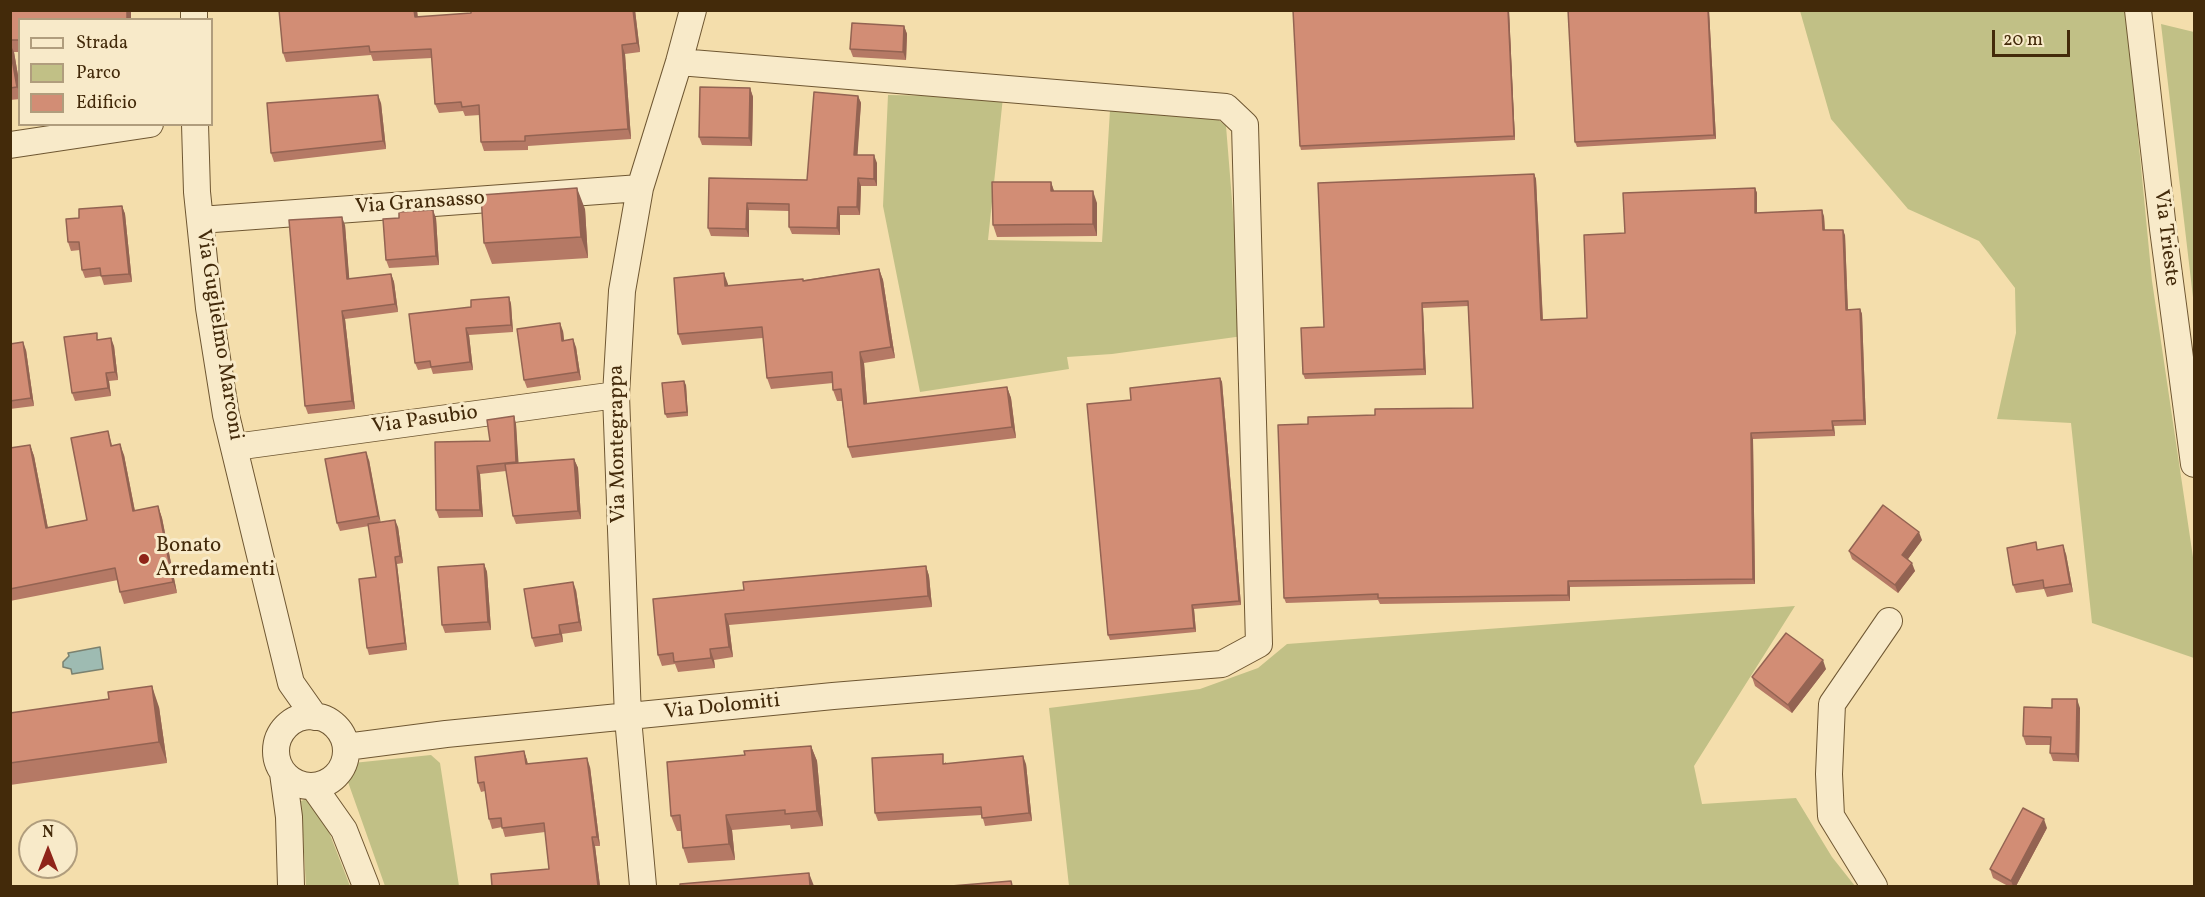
<!DOCTYPE html>
<html>
<head>
<meta charset="utf-8">
<style>
  body { margin:0 }
  #map { position:relative; width:2205px; height:897px; overflow:hidden; background:#f4deac; font-family:Vollkorn,serif }
  canvas { display:block }
  .frame { position:absolute; inset:0; border:12px solid #432a0a; pointer-events:none }
  .legend { position:absolute; left:18px; top:18px; width:195px; height:108px; box-sizing:border-box; background:#f8eac9; border:2px solid #b09d7d; margin:0; padding:8px 10px; list-style:none; font-size:18px; color:#432a0a }
  .legend li { display:flex; align-items:center; gap:12px; height:30px }
  .legend b { width:30px; border:2px solid #b09d7d }
  .north { position:absolute; left:18px; top:819px; width:60px; height:60px; box-sizing:border-box; background:#f8eac9; border:2px solid #b09d7d; border-radius:50%; rotate:0deg; font-size:16px; font-weight:700; line-height:24px; text-align:center; color:#432a0a }
  .north::after { content:''; display:block; margin:auto; width:21px; height:27px; background:#8f2418; clip-path:polygon(50% 0,100% 100%,50% 72%,0 100%) }
  .scale { position:absolute; left:1992px; top:30px; width:78px; height:27px; box-sizing:border-box; border:3px solid #432a0a; border-top:0; padding-left:8px; font-size:18px; line-height:21px; white-space:nowrap; color:#432a0a; -webkit-text-stroke:4px #f8eac9; paint-order:stroke }
</style>
</head>
<body>
<div id="map">
<canvas width="2205" height="897"></canvas>
<div class="frame"></div>
<ul class="legend">
<li><b style="height:8px;background:#f8eac9"></b>Strada</li>
<li><b style="height:16px;background:#c1c086"></b>Parco</li>
<li><b style="height:16px;background:#d28d75"></b>Edificio</li>
</ul>
<div class="north">N</div>
<div class="scale">20 m</div>
</div>
<script>
const context = document.querySelector('canvas').getContext('2d');
context.lineJoin = 'round';
function fill(path, color) {
  context.fillStyle = color;
  context.fill(path, 'evenodd');
}
function strokePath(path, color, width, dash) {
  context.strokeStyle = color;
  context.lineWidth = width;
  context.lineCap = dash ? 'butt' : 'round';
  context.setLineDash(dash || []);
  context.stroke(path);
}
function drawText(font, color, halo, rows, align = 'center') {
  context.font = font + ' Vollkorn,serif';
  context.lineWidth = 6;
  context.setLineDash([]);
  context.textBaseline = 'middle';
  context.strokeStyle = halo;
  context.fillStyle = color;
  for (const [text, x, y, turn = 0] of rows) {
    context.save();
    context.translate(x, y);
    context.rotate((+turn || 0) * Math.PI / 180);
    context.textAlign = isNaN(turn) ? turn : align;
    if (halo) context.strokeText(text, 0, 0);
    context.fillText(text, 0, 0);
    context.restore();
  }
}
fill(new Path2D(`
  M1800,11h326l26,270 42,283v94l-102,-35 -21,-200 -74,-4 19,-86 -1,-45 -36,-47 -71,-32 -77,-90z
  M2161,24l33,8v274z
  M888,95l115,2 -15,143 114,2 8,-132 100,3 16,13 17,210 -131,18 -45,3 2,12 -149,23 -37,-186z
  M1795,606l-101,160 8,38 94,-6 36,59 23,29h-786l-20,-178 151,-19 58,-21 29,-24z
  M431,755l9,8 19,123h-74l-37,-104 5,-19z
  M315,796l35,90h-44l-5,-85z`), '#c1c086');
const water = new Path2D(`
  M100,647l3,22 -31,5 -1,-5 -8,-2v-5l6,-6 -1,-3z`);
fill(water, '#9ebbb2');
strokePath(water, '#7a816f', 1.5);
const minor = new Path2D(`
  M194,10v10
  M2138,10l25,219 31,235
  M195,124l2,68 12,116 17,107 65,268 24,34
  M10,145l140,-21
  M200,220l440,-32
  M235,447l381,-52
  M276 751a35 35 0 1 1 70 0a35 35 0 1 1-70 0Z
  M346,747l100,-13 387,-38 389,-32 37,-20 -14,-519 -19,-18 -547,-45
  M283,773l6,44 2,69
  M313,786l31,44 22,56
  M643,886l-15,-168 -12,-323 6,-104 18,-103 39,-126 14,-52
  M1874,886l-43,-70 -2,-42 3,-70 57,-83`);
strokePath(minor, '#6f5732', 28);
strokePath(minor, '#f8eac9', 26);
fill(new Path2D(`
  M10,10h121v10h-111v32h-6l6,35v12l-10,1z
  M279,10h138l1,7 53,-4v-3h164l5,42 -15,2 6,85 -103,7v4l-44,1 -3,-9 -1,-27 -15,1 -2,-5 -24,2 -4,-9 -3,-46 -59,3 -2,-6 -85,7 -3,-9z
  M1509,10l6,130 -214,10 -1,-4z
  M1568,10h141l7,129 -139,8 -2,-5z
  M904,26l3,8 -1,26 -53,-3 -3,-8z
  M750,88l3,9 -1,49 -50,-1 -3,-8z
  M858,96l3,7 -4,52 20,8v23h-16l-1,29h-20v20l-48,-1 -3,-7v-16l-40,-1v27l-38,-1 -3,-8 1,-50 98,2z
  M381,103l5,46 -112,13 -3,-9z
  M1534,174l2,5 7,141 44,-2 38,-85 130,-45 2,5v20l67,3 1,14 20,5 3,75 12,-1 2,5 4,111 -32,1 1,10 -82,3 2,145 -185,3v14l-190,3 -2,-4 -92,3 -2,-5 24,-174 67,-9 98,-7 -5,-102 -45,2 3,67 -121,4 -2,-5 21,-47z
  M1051,182l3,9 43,12v33l-100,1 -4,-12z
  M122,206l3,8 7,68 -28,3 -3,-9 -16,2 -3,-8 -2,-20 -9,1 -3,-9 11,-24z
  M585,209l3,49 -96,6 -8,-21z
  M399,218h37l3,47 -50,3 -3,-8z
  M345,225l4,54 42,-5 3,8 4,30 -53,7 10,90 -47,5 -3,-8z
  M879,269l4,11 12,78 -31,5 3,41 140,-17 4,11 5,40 -164,20 -4,-11 -6,-46h-5l-4,-11v-7l-62,6 -4,-11 -4,-40 -81,7 -4,-11 50,-50v2l76,-6z
  M509,297l2,7 2,28 -44,3 4,35 -40,4 -2,-6 -13,2 -3,-7 56,-56z
  M563,331l1,9 12,7 5,33 -54,8 -3,-8z
  M99,339l15,7 4,34 -9,1 2,15 -36,5 -3,-8z
  M10,344l16,6 8,56 -24,3z
  M1220,378l2,4 19,223 -47,4 2,23 -86,8 -2,-5 23,-235z
  M686,385l2,31 -21,2 -2,-4z
  M514,416l2,8 2,39 56,-4 4,9 3,51 -65,5 -3,-8 -7,-45 -26,3 3,43 -44,1 -3,-8 54,-69z
  M108,431l4,14 12,10 11,56 23,-5 4,12 15,75 -53,11 -4,-12 -2,-12 -108,21v-153l20,-3 4,11 14,72 39,-8z
  M369,460l11,62 18,5 5,36 -6,1 10,86 -38,5 -2,-7 9,-71 -7,-51 -29,5 -3,-8z
  M1922,540l-14,19 7,12 -17,22 -46,-34 -3,-8z
  M2039,549l27,5 7,38 -26,5 -3,-8 -28,4 -3,-8z
  M484,564l3,8 4,58 -46,3 -3,-8z
  M926,566l3,10 3,31 -203,18 4,32 -19,3 1,8 -37,4 -3,-8 -13,2 -4,-11 86,-65z
  M576,590l6,41 -20,3 1,8 -28,5 -3,-9z
  M1826,669l-34,44 -37,-27 -3,-9z
  M109,699l50,8 8,56 -157,22v-72z
  M2080,708l-1,54 -26,-1 -3,-8v-8h-24l-3,-9z
  M811,746l6,15 6,65 -32,3 -1,-4 -58,5 3,30 -47,3 -5,-15 -2,-17h-4l-6,-15 74,-61z
  M524,751l4,13 62,3 10,79h-5l5,40h-108l57,-17 -4,-37 -40,5 -3,-10 -10,2 -3,-10 -4,-28 -4,1 -3,-9z
  M946,762v2h80l6,57 -47,5 -3,-11 -104,6 -3,-8z
  M2047,828l-31,58h-8l-15,-8 -3,-9z`), '#b57965');
fill(new Path2D(`
  M127,10h4v10h-4z
  M414,10h3l1,16 -3,-9z
  M633,10h2l5,42 -3,-9z
  M1508,10h1l6,130 -1,-4z
  M1708,10h1l7,129 -2,-4z
  M904,26l3,8 -1,26 -3,-8z
  M10,44l4,8 6,35v6l-3,-6z
  M622,45l3,9 6,85 -3,-10z
  M750,88l3,9 -1,49 -3,-8z
  M378,95l3,8 5,46 -3,-8z
  M858,96l3,7 -4,60 -3,-8z
  M874,155l3,8v23l-3,-7z
  M1534,174l2,5 7,146 -2,-5z
  M858,178l3,8 -1,29 -3,-8z
  M1051,182l4,12 -4,-3z
  M577,188l8,21 3,49 -7,-21z
  M1755,188l2,5v25l-2,-5z
  M1093,191l4,12v33l-4,-12z
  M747,203l2,7v27l-3,-8z
  M122,206l3,8 7,68 -3,-8z
  M838,207l2,8v20l-3,-7z
  M433,210l3,8 3,47 -3,-9z
  M1822,210l2,6 1,19 -2,-5z
  M342,217l3,8 5,62 -3,-8z
  M1843,230l2,5 3,80 -2,-5z
  M879,269l4,11 12,78 -4,-11z
  M724,273l4,11 1,13 -4,-11z
  M391,274l3,8 4,30 -3,-8z
  M509,297l2,7 2,28 -2,-7z
  M1422,303l1,5 3,67 -2,-6z
  M1860,309l2,5 4,111 -2,-5z
  M342,311l3,8 10,90 -3,-8z
  M560,323l3,8 2,18 -3,-8z
  M466,328l3,7 4,35 -3,-8z
  M111,338l3,8 4,34 -3,-8z
  M573,339l3,8 5,33 -3,-8z
  M23,342l3,8 8,56 -3,-8z
  M860,352l4,11 4,52 -4,-11z
  M106,373l3,8 2,15 -3,-8z
  M1220,378l2,4 19,223 -2,-4z
  M684,381l2,4 2,31 -1,-4z
  M1007,387l4,11 5,40 -4,-11z
  M514,416l2,8 3,45 -3,-7z
  M1832,421l2,5 1,10 -2,-6z
  M1751,433l2,6 2,145 -2,-5z
  M120,444l4,11 13,67 -4,-11z
  M30,445l4,11 16,83 -4,-11z
  M366,452l3,8 12,64 -3,-8z
  M574,459l4,9 3,51 -3,-8z
  M477,466l3,8 3,43 -3,-7z
  M158,506l4,12 15,75 -4,-11z
  M395,520l3,7 5,36 -3,-7z
  M1919,532l3,8 -17,23 -3,-8z
  M2063,545l3,9 7,38 -3,-8z
  M395,557l2,7 10,86 -2,-7z
  M1912,563l3,8 -17,22 -3,-8z
  M484,564l3,8 4,58 -3,-8z
  M926,566l3,10 3,31 -4,-11z
  M1568,581l2,6v14l-2,-6z
  M573,582l3,8 6,41 -3,-9z
  M1192,605l2,4 2,23 -2,-4z
  M725,614l4,11 4,32 -4,-10z
  M559,625l3,9 1,8 -3,-8z
  M710,649l4,11 1,8 -4,-10z
  M1823,660l3,9 -34,44 -4,-8z
  M152,686l7,21 8,56 -8,-21z
  M2077,699l3,9 -1,54 -3,-8z
  M811,746l6,15 6,65 -6,-15z
  M524,751l3,9 2,13 -3,-9z
  M1023,756l3,8 6,57 -3,-8z
  M587,758l3,9 10,79 -3,-9z
  M726,815l6,15 3,30 -6,-16z
  M2044,819l3,9 -31,58h-3l-2,-5z
  M592,837l3,9 5,40h-2z
  M809,873l5,13h-4z`), '#936352');
const building = new Path2D(`
  M10,10h117v10h-107v20h-10z
  M279,10h135l1,7 56,-4v-3h162l4,33 -15,2 6,84 -103,7v5l-44,1 -2,-37 -17,2 -1,-5 -26,2 -4,-55 -61,3 -1,-6 -86,7z
  M1293,10h215l6,126 -214,10z
  M1568,10h140l6,125 -139,7z
  M852,23l52,3 -1,26 -53,-3z
  M10,48l7,39 -7,1z
  M700,87l50,1 -1,50 -50,-1z
  M814,92l44,4 -4,59h20v24l-16,-1 -1,29h-19l-1,21 -48,-1v-23l-42,-1 -1,26 -38,-1 1,-50 98,2z
  M378,95l5,46 -112,12 -4,-50z
  M1534,174l7,146 46,-2 -3,-83 41,-2 -2,-40 132,-5v25l67,-3 1,20h20l3,80 14,-1 4,111 -32,1 1,9 -82,3 2,146 -185,2v14l-190,3v-4l-94,4 -6,-173 30,-1v-7l67,-2v-6l98,-1 -5,-107 -46,2 2,66 -121,5 -2,-46 23,-1 -6,-144z
  M992,182h59v9h42v33l-100,1z
  M577,188l4,49 -97,6 -3,-48z
  M122,206l7,68 -28,2 -1,-8 -18,2 -3,-28h-11l-2,-23 13,-1v-9z
  M433,210l3,46 -50,4 -3,-41 16,-1v-6z
  M342,217l5,62 44,-5 4,30 -53,7 10,90 -47,5 -16,-186z
  M879,269l12,78 -31,5 4,52 143,-17 5,40 -164,20 -7,-58 -8,1 -1,-18 -65,6 -5,-51 -84,7 -4,-56 50,-5 1,13 78,-7v2z
  M509,297l2,28 -45,3 4,34 -39,5 -1,-6 -15,2 -6,-49 62,-7v-7z
  M560,323l2,18 11,-2 5,33 -54,8 -7,-51z
  M97,333v7l14,-2 4,34 -9,1 2,15 -36,5 -8,-56z
  M23,342l8,56 -21,3v-57z
  M1220,378l19,223 -47,4 2,23 -86,7 -21,-231 44,-4 -1,-12z
  M684,381l3,31 -22,2 -3,-31z
  M514,416l2,46 -39,4 3,44h-44l-1,-68 55,-1 -3,-21z
  M108,431l3,15 9,-2 13,67 25,-5 15,76 -53,10 -5,-24 -105,21v-141l20,-3 16,83 41,-8 -16,-82z
  M366,452l12,64 -41,7 -12,-64z
  M574,459l4,52 -65,5 -8,-52z
  M1883,505l36,27 -17,23 10,8 -17,22 -46,-34z
  M395,520l5,36 -5,1 10,86 -38,5 -8,-69 17,-2 -8,-53z
  M2036,542l1,8 26,-5 7,39 -26,4 -1,-8 -30,5 -6,-37z
  M484,564l4,58 -46,3 -4,-58z
  M926,566l2,30 -203,18 4,33 -19,2 1,9 -37,4 -1,-9 -15,2 -5,-56 91,-9 -1,-8z
  M573,582l6,40 -20,3 1,9 -28,4 -8,-49z
  M1786,633l37,27 -35,45 -36,-28z
  M152,686l7,56 -149,21v-50l99,-14 -1,-7z
  M2052,699h25l-1,55 -26,-1 1,-16 -28,-1 1,-29 28,1z
  M811,746l6,65 -32,3v-4l-59,5 3,29 -46,4 -3,-33 -9,1 -4,-54 78,-7 -1,-4z
  M524,751l2,13 61,-6 10,79h-5l6,49h-106l-1,-12 58,-5 -5,-46 -42,5 -1,-10 -12,1 -5,-37 -6,1 -3,-26z
  M943,754v10l80,-8 6,57 -47,5 -1,-11 -106,6 -3,-55z
  M2023,808l21,11 -33,62 -21,-12z
  M809,873l1,13h-130v-2z
  M1011,881l1,5h-61z`);
fill(building, '#d28d75');
strokePath(building, '#936352', 1.5);
for (const [x, y, r, color] of [
  [144,559,6,"#8f2418"]
]) {
  const dot = new Path2D();
  dot.arc(x, y, r, 0, 2 * Math.PI);
  context.fillStyle = color;
  context.fill(dot);
  strokePath(dot, '#f8eac9', 2);
}
drawText('21px', '#432a0a', '#f8eac9', [
  ["Via Gransasso",420,204,-4],
  ["Via Trieste",2165,238,83],
  ["Via Guglielmo Marconi",218,335,81],
  ["Via Pasubio",425,421,-8],
  ["Via Montegrappa",619,444,-91],
  ["Via Dolomiti",722,708,-6]
]);
drawText('21px', '#432a0a', '#f8eac9', [
  ["Bonato",156,547],
  ["Arredamenti",156,571]
], 'left');
</script>
</body>
</html>
